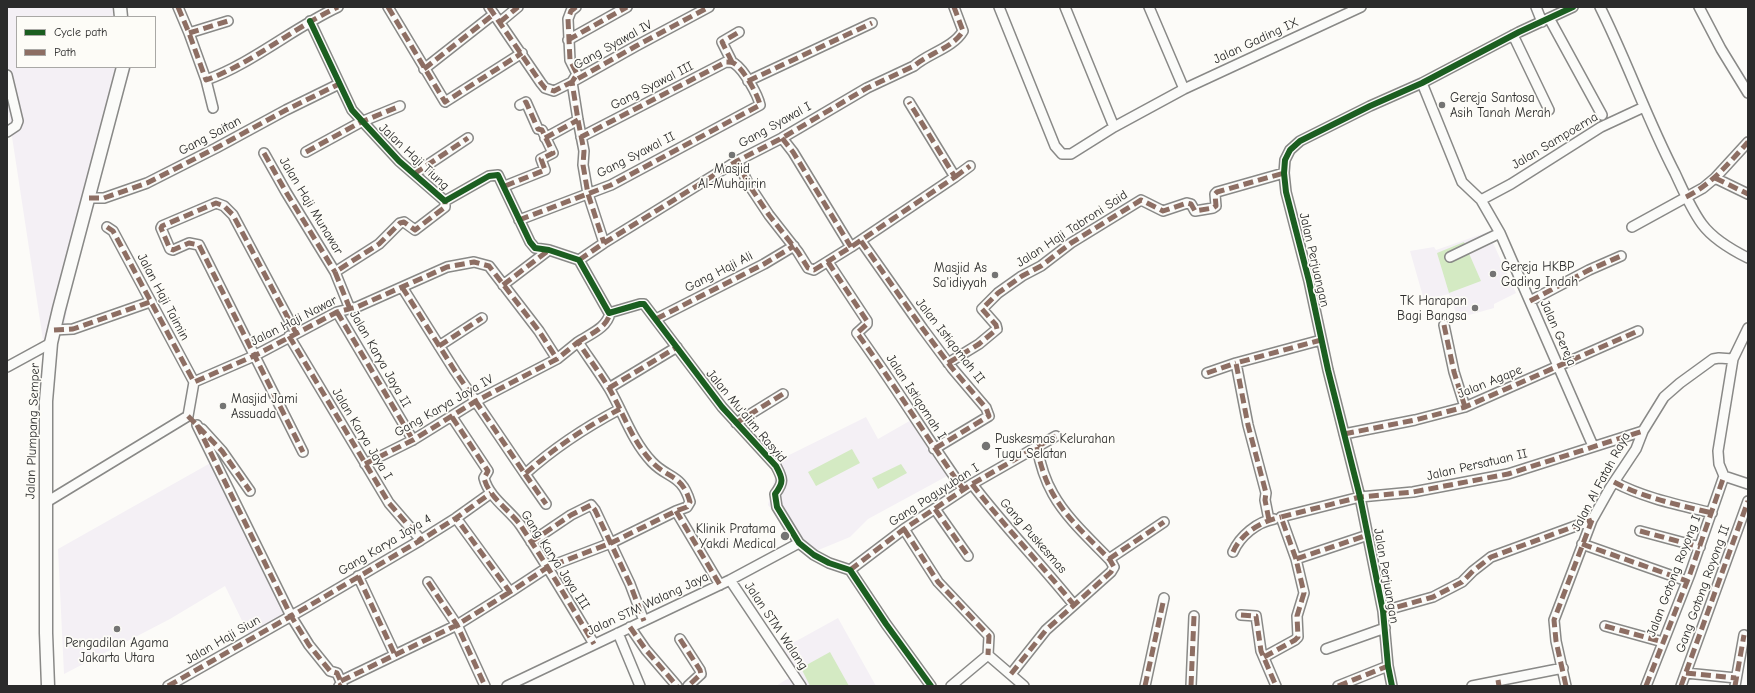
<!DOCTYPE html>
<html>
<head>
<meta charset="utf-8">
<style>
  body { margin:0 }
  #map { position:relative; width:1755px; height:693px; overflow:hidden; background:#fcfbf8; font-family:"Comic Neue",sans-serif }
  canvas { display:block }
  .frame { position:absolute; inset:0; border:8px solid #2b2b2b; pointer-events:none }
  .legend { position:absolute; left:16px; top:16px; width:140px; height:52px; box-sizing:border-box; background:#fdfcf7; border:1px solid #a9a8a5; margin:0; padding:5px 7px; list-style:none; font-size:12px; color:#2b2b2b }
  .legend li { display:flex; align-items:center; gap:8px; height:20px }
  .legend b { width:20px; border:1px solid #a9a8a5 }
</style>
</head>
<body>
<div id="map">
<canvas width="1755" height="693"></canvas>
<div class="frame"></div>
<ul class="legend">
<li><b style="height:5px;background:#1b5e20"></b>Cycle path</li>
<li><b style="height:5px;background:#8d6e63"></b>Path</li>
</ul>
</div>
<script>
const context = document.querySelector('canvas').getContext('2d');
context.lineJoin = 'round';
function fill(path, color) {
  context.fillStyle = color;
  context.fill(path, 'evenodd');
}
function strokePath(path, color, width, dash) {
  context.strokeStyle = color;
  context.lineWidth = width;
  context.lineCap = dash ? 'butt' : 'round';
  context.setLineDash(dash || []);
  context.stroke(path);
}
function drawText(font, color, halo, rows, align = 'center') {
  context.font = font + ' "Comic Neue",sans-serif';
  context.lineWidth = 3.5;
  context.setLineDash([]);
  context.textBaseline = 'middle';
  context.strokeStyle = halo;
  context.fillStyle = color;
  for (const [text, x, y, turn = 0] of rows) {
    context.save();
    context.translate(x, y);
    context.rotate((+turn || 0) * Math.PI / 180);
    context.textAlign = isNaN(turn) ? turn : align;
    if (halo) context.strokeText(text, 0, 0);
    context.fillText(text, 0, 0);
    context.restore();
  }
}
fill(new Path2D(`
  M7,7h105l2,10h-97v50l114,1 -52,171 -16,95 -20,6 -36,-236z
  M1488,232l28,61 -22,11v4l-36,10 -9,-24 -25,6 -14,-49 24,-4 2,3z
  M866,417l12,22 35,-20 36,56 -81,44 -18,18 -34,14 -17,-10 -31,-36 9,-36 -2,-7z
  M214,461l79,156 -42,22 -26,-53 -55,33 -106,55 -6,-125z
  M838,618l38,68h-100l19,-12 -15,-24z`), '#f4f0f5');
fill(new Path2D(`
  M1464,242l17,39 -32,12 -12,-40z
  M852,449l8,14 -44,23 -8,-14z
  M901,464l6,9 -29,16 -6,-11z
  M830,652l19,34h-39l-9,-18z`), '#d4eac3');
const minor = new Path2D(`
  M178,7l11,26 17,47c45,-16 87,-52 132,-73
  M388,7l57,95 77,-49
  M489,7l52,76 4,5 9,3 18,-9 64,-36 73,-39
  M576,7l-5,4 -3,8 2,41 7,14 -5,8 6,38 6,31 -1,14 5,29 16,49
  M999,7l56,139 7,8h9l43,-27 70,-38 177,-82
  M1065,7l49,120
  M1149,7l35,82
  M1536,7l6,15
  M1600,7c27,54 47,112 75,166 8,17 16,36 27,51 11,15 30,26 46,34
  M1699,7l22,42 27,44
  M1549,18l53,97
  M310,21l42,89 47,51 46,40 44,-25 9,-1 32,67 5,6 14,2 30,10 30,53 31,-9h4l3,4 75,99 54,59c7,13 8,16 -1,28l2,13 22,36 15,12 15,8 21,7 36,54 45,62
  M500,22l18,-15
  M189,33l39,-12
  M1513,35l36,75
  M568,40l59,-33
  M732,62l-10,-20 17,-10
  M424,69l70,-55
  M7,75l11,46 -2,5 -9,6
  M206,80l7,28
  M748,81l124,-58
  M1422,83l40,99 19,18 19,33 93,213
  M545,138l33,-18
  M782,138l11,14 58,95
  M306,152l55,-30 39,-16
  M264,153l22,39 49,80
  M737,161l12,24 20,30 29,37 10,16 6,2 37,-23 104,-70 -46,-75
  M414,174l54,-36
  M955,177l15,-11
  M1715,178l33,16
  M505,186l40,-16 -4,-11 12,-6 -11,-23 -4,-1 -12,-27 -6,3
  M89,198h15l43,-15 69,-35 70,-38 53,-26
  M1481,200l30,-16 90,-57 43,-20
  M519,220l92,-35 149,-80c-2,-10 -16,-35 -25,-41 -2,-2 -6,-2 -9,-2l-145,75
  M107,227l6,4 81,151
  M1632,227l71,-39 12,-10 33,-36
  M861,241l62,88 29,39 34,40 3,8 -55,33
  M1450,257l50,-24
  M579,260l25,-17 133,-82 45,-23 85,-50 47,-22c15,-13 39,-18 49,-35l-9,-24
  M828,262l39,59v3l-10,9c37,51 70,105 106,156
  M503,285l46,-35
  M402,287l53,84 70,103c29,-26 61,-47 95,-65
  M1530,301l59,-31 32,-14
  M350,309l-15,-37 44,-28 21,-21 4,-1 11,8 30,-23v-6
  M337,312l76,128
  M656,319l108,-55 30,-18
  M1444,325l10,47 11,35
  M1748,328l-15,31 -15,92 1,13 5,12 24,8
  M54,330l19,-1 77,-27
  M296,333l-63,-118 -9,-9 -8,-3 -54,23 -1,2 9,21 3,1 16,-7 10,2 104,207
  M289,336l100,167 32,37
  M578,342c12,-8 29,-14 32,-29
  M439,346l43,-28
  M948,363l31,-19 18,-15 -1,-4 -14,-16 16,-16 24,-17 19,-10 30,-23 70,-43 22,11 24,-8 4,1 4,7 18,-3 3,-2 -1,-12 2,-2 67,-19
  M7,367l44,-24
  M1207,373l29,-10
  M194,382l60,-26 83,-44 20,-5 90,-40 27,-5 15,4 50,65 18,28
  M609,388l68,-41
  M188,416l6,-34
  M452,417l36,54 -4,7c5,20 26,32 37,48 26,39 49,78 73,118
  M736,423l47,-29
  M197,425l94,191 18,29 21,26 7,2 5,11 -3,2
  M202,429l20,22 28,40
  M1344,434l71,-14 50,-13 173,-76
  M365,464l48,-24 63,-39 81,-42 21,-17c10,15 21,30 31,46 14,24 23,53 43,74 16,17 30,12 38,40l-3,5 -11,4 -65,32 -63,24 -38,25 -54,-74
  M525,474l21,30
  M1614,482c30,16 65,23 98,31
  M972,484c32,42 69,80 102,121
  M45,503l143,-87
  M935,509l33,47
  M676,511l44,74
  M1269,520l-4,-20 1,-7 -18,-68 -12,-62 85,-23
  M904,529l34,53 51,54 -1,19
  M1640,531l60,16
  M531,542l40,-27 20,-10 4,5 35,74 14,37
  M1582,544l105,37
  M1233,552c7,-16 24,-30 41,-33
  M1109,559l55,-37
  M1296,559l-15,-42 79,-20 53,-5 95,-18 135,-43
  M850,570l54,-41 68,-45 84,-48
  M358,576l37,79
  M730,580l71,106
  M428,582l29,43 28,61
  M1383,611l50,-14 29,-15 11,-11 18,-14 101,-37
  M1241,615l15,1 5,35 15,35
  M1605,626l58,16
  M630,627l16,23 31,36
  M618,633l22,53
  M680,639l20,31 1,4 -13,12
  M1326,649l59,-21
  M988,655l36,31
  M1264,657l31,-17 3,-3 -1,-21 7,-23 -8,-34 72,-24
  M1686,673l50,5
  M1011,674l35,-44 65,-58 3,-5 -4,-7c-19,-20 -43,-41 -57,-66 -8,-14 -13,-30 -16,-47
  M341,681l116,-56 53,-33
  M168,686l139,-79 114,-67 35,-22 35,-25
  M507,686l223,-106 69,-37
  M951,686l37,-31
  M1145,686l19,-88
  M1191,686l3,-70
  M1338,686l50,-20
  M1392,686l-4,-20 -5,-55 -23,-114 -32,-127 -19,-89 -23,-89 -2,-19 1,-13 5,-10 10,-9 70,-35 52,-23 97,-51 54,-25
  M1472,686l91,-18
  M1566,686l-10,-45 -2,-21 38,-100 18,-32 26,-39 7,-18 21,-34 16,-14 33,-24 6,-1 14,1
  M1646,686l44,-112 34,-98
  M1681,686l67,-185
  M1735,686l9,-51`);
const secondary = new Path2D(`
  M120,7l1,10
  M48,686l-2,-53v-232l5,-58 8,-34 64,-242`);
strokePath(minor, '#898987', 12);
strokePath(secondary, '#898987', 15);
strokePath(minor, '#fbfbf9', 9);
strokePath(secondary, '#fbfbf9', 12);
strokePath(new Path2D(`
  M178,7l11,26 17,47c45,-16 87,-52 132,-73
  M388,7l57,95 77,-49
  M489,7l52,76 4,5 9,3 18,-9 64,-36 73,-39
  M576,7l-5,4 -3,8 2,41 7,14 -5,8 6,38 6,31 -1,14 5,29 16,49
  M500,22l18,-15
  M189,33l39,-12
  M568,40l59,-33
  M732,62l-10,-20 17,-10
  M424,69l70,-55
  M748,81l124,-58
  M545,138l33,-18
  M782,138l11,14 58,95
  M306,152l55,-30 39,-16
  M264,153l22,39 49,80
  M737,161l12,24 20,30 29,37 10,16 6,2 37,-23 104,-70 -46,-75
  M414,174l54,-36
  M955,177l15,-11
  M1715,178l33,16
  M505,186l40,-16 -4,-11 12,-6 -11,-23 -4,-1 -12,-27 -6,3
  M1686,197c26,-13 43,-34 62,-55
  M89,198h15l43,-15 69,-35 70,-38 53,-26
  M519,220l92,-35 149,-80c-2,-10 -16,-35 -25,-41 -2,-2 -6,-2 -9,-2l-145,75
  M107,227l6,4 81,151 60,-26 83,-44 20,-5 90,-40 27,-5 15,4 50,65 18,28
  M861,241l62,88 29,39 34,40 3,8 -55,33
  M579,260l25,-17 133,-82 45,-23 85,-50 47,-22c15,-13 39,-18 49,-35l-9,-24
  M828,262l39,59v3l-10,9c37,51 70,105 106,156
  M503,285l46,-35
  M402,287l53,84 70,103c29,-26 61,-47 95,-65
  M1530,301l59,-31 32,-14
  M350,309l-15,-37 44,-28 21,-21 4,-1 11,8 30,-23v-6
  M337,312l76,128
  M656,319l108,-55 30,-18
  M1444,325l10,47 11,35
  M54,330l19,-1 77,-27
  M296,333l-63,-118 -9,-9 -8,-3 -54,23 -1,2 9,21 3,1 16,-7 10,2 104,207
  M289,336l100,167 32,37
  M578,342c12,-8 29,-14 32,-29
  M439,346l43,-28
  M948,363l31,-19 18,-15 -1,-4 -14,-16 16,-16 24,-17 19,-10 30,-23 70,-43 22,11 24,-8 4,1 4,7 18,-3 3,-2 -1,-12 2,-2 67,-19
  M1207,373l29,-10
  M609,388l68,-41
  M188,416l34,35 28,40
  M452,417l36,54 -4,7c5,20 26,32 37,48 26,39 49,78 73,118
  M736,423l47,-29
  M197,425l94,191 18,29 21,26 7,2 5,11 -3,2
  M1344,434l71,-14 50,-13 173,-76
  M365,464l48,-24 63,-39 81,-42 21,-17c10,15 21,30 31,46 14,24 23,53 43,74 16,17 30,12 38,40l-3,5 -11,4 -65,32 -63,24 -38,25 -54,-74
  M525,474l21,30
  M1614,482c30,16 65,23 98,31
  M972,484c32,42 69,80 102,121
  M935,509l33,47
  M676,511l44,74
  M1269,520l-4,-20 1,-7 -18,-68 -12,-62 85,-23
  M904,529l34,53 51,54 -1,19
  M1640,531l60,16
  M531,542l40,-27 20,-10 4,5 35,74 14,37
  M1582,544l105,37
  M1233,552c8,-19 29,-31 48,-35
  M1109,559l55,-37
  M1296,559l-15,-42 79,-20 53,-5 95,-18 135,-43
  M850,570l54,-41 68,-45 84,-48
  M358,576l37,79
  M428,582l29,43 28,61
  M1383,611l50,-14 29,-15 11,-11 18,-14 101,-37
  M1241,615l15,1 5,35 15,35
  M1605,626l58,16
  M630,627l16,23 31,36
  M680,639l20,31 1,4 -13,12
  M1264,657l31,-17 3,-3 -1,-21 7,-23 -8,-34 72,-24
  M1686,673l50,5
  M1011,674l35,-44 65,-58 3,-5 -4,-7c-19,-20 -43,-41 -57,-66 -8,-14 -13,-30 -16,-47
  M1498,680l1,6
  M341,681l116,-56 53,-33
  M168,686l139,-79 114,-67 35,-22 35,-25
  M1145,686l19,-88
  M1191,686l3,-70
  M1338,686l50,-20
  M1566,686l-10,-45 -2,-21 38,-100
  M1646,686l44,-112 34,-98
  M1681,686l67,-185
  M1735,686l9,-51`), '#8d6e63', 5, [10, 5]);
strokePath(new Path2D(`
  M310,21l42,89 47,51 46,40 44,-25 9,-1 32,67 5,6 14,2 30,10 30,53 31,-9h4l3,4 75,99 54,59c7,13 8,16 -1,28l2,13 22,36 15,12 15,8 21,7 36,54 45,62
  M1392,686l-4,-20 -5,-55 -23,-114 -32,-127 -19,-89 -23,-89 -2,-19 1,-13 5,-10 10,-9 70,-35 52,-23 97,-51 54,-25`), '#1b5e20', 6);
for (const [x, y, r, color] of [
  [1442,105,4,"#747473"],
  [732,155,4,"#747473"],
  [1493,274,4,"#747473"],
  [995,275,4,"#747473"],
  [1475,308,4,"#747473"],
  [223,406,4,"#747473"],
  [986,446,5,"#747473"],
  [785,536,5,"#747473"],
  [117,629,4,"#747473"]
]) {
  const dot = new Path2D();
  dot.arc(x, y, r, 0, 2 * Math.PI);
  context.fillStyle = color;
  context.fill(dot);
  strokePath(dot, '#fdfcf7', 1.5);
}
drawText('13px', '#2b2b2b', '#fdfcf7', [
  ["Jalan Gading IX",1256,41,-25],
  ["Gang Syawal IV",613,45,-29],
  ["Gang Syawal III",652,86,-27],
  ["Gang Syawal I",775,125,-29],
  ["Gang Saitan",210,136,-28],
  ["Jalan Sampoerna",1555,141,-31],
  ["Gang Syawal II",636,155,-27],
  ["Jalan Haji Tiung",414,157,43],
  ["Jalan Haji Munawar",311,206,59],
  ["Jalan Haji Tabroni Said",1072,229,-33],
  ["Jalan Perjuangan",1314,260,77],
  ["Gang Haji Ali",719,272,-27],
  ["Jalan Haji Taimin",163,297,62],
  ["Jalan Haji Nawar",294,321,-27],
  ["Jalan Gereja",1558,333,66],
  ["Jalan Istiqomah II",950,341,52],
  ["Jalan Karya Jaya II",380,359,60],
  ["Jalan Agape",1490,382,-22],
  ["Jalan Istiqomah I",916,397,57],
  ["Gang Karya Jaya IV",444,406,-30],
  ["Jalan Mu'alim Rasyid",746,416,50],
  ["Jalan Plumpang Semper",33,431,-88],
  ["Jalan Karya Jaya I",362,434,59],
  ["Jalan Persatuan II",1477,465,-13],
  ["Jalan Al Fatah Raya",1601,482,-62],
  ["Gang Paguyuban I",934,495,-33],
  ["Gang Puskesmas",1033,536,49],
  ["Gang Karya Jaya 4",385,545,-31],
  ["Gang Karya Jaya III",555,560,57],
  ["Jalan Perjuangan",1386,576,80],
  ["Jalan Gotong Royong I",1674,576,-69],
  ["Gang Gotong Royong II",1703,589,-70],
  ["Jalan STM Walang Jaya",648,604,-25],
  ["Jalan STM Walang",776,626,56],
  ["Jalan Haji Siun",223,640,-30]
]);
drawText('13px', '#2b2b2b', '#fdfcf7', [
  ["Gereja Santosa",1450,98],
  ["Asih Tanah Merah",1450,113],
  ["Masjid",732,169,"center"],
  ["Al-Muhajirin",732,184,"center"],
  ["Gereja HKBP",1501,267],
  ["Gading Indah",1501,282],
  ["Masjid As",987,268,"right"],
  ["Sa'idiyyah",987,283,"right"],
  ["TK Harapan",1467,301,"right"],
  ["Bagi Bangsa",1467,316,"right"],
  ["Masjid Jami",231,399],
  ["Assuada",231,414],
  ["Puskesmas Kelurahan",995,439],
  ["Tugu Selatan",995,454],
  ["Klinik Pratama",776,529,"right"],
  ["Yakdi Medical",776,544,"right"],
  ["Pengadilan Agama",117,643,"center"],
  ["Jakarta Utara",117,658,"center"]
], 'left');
</script>
</body>
</html>
